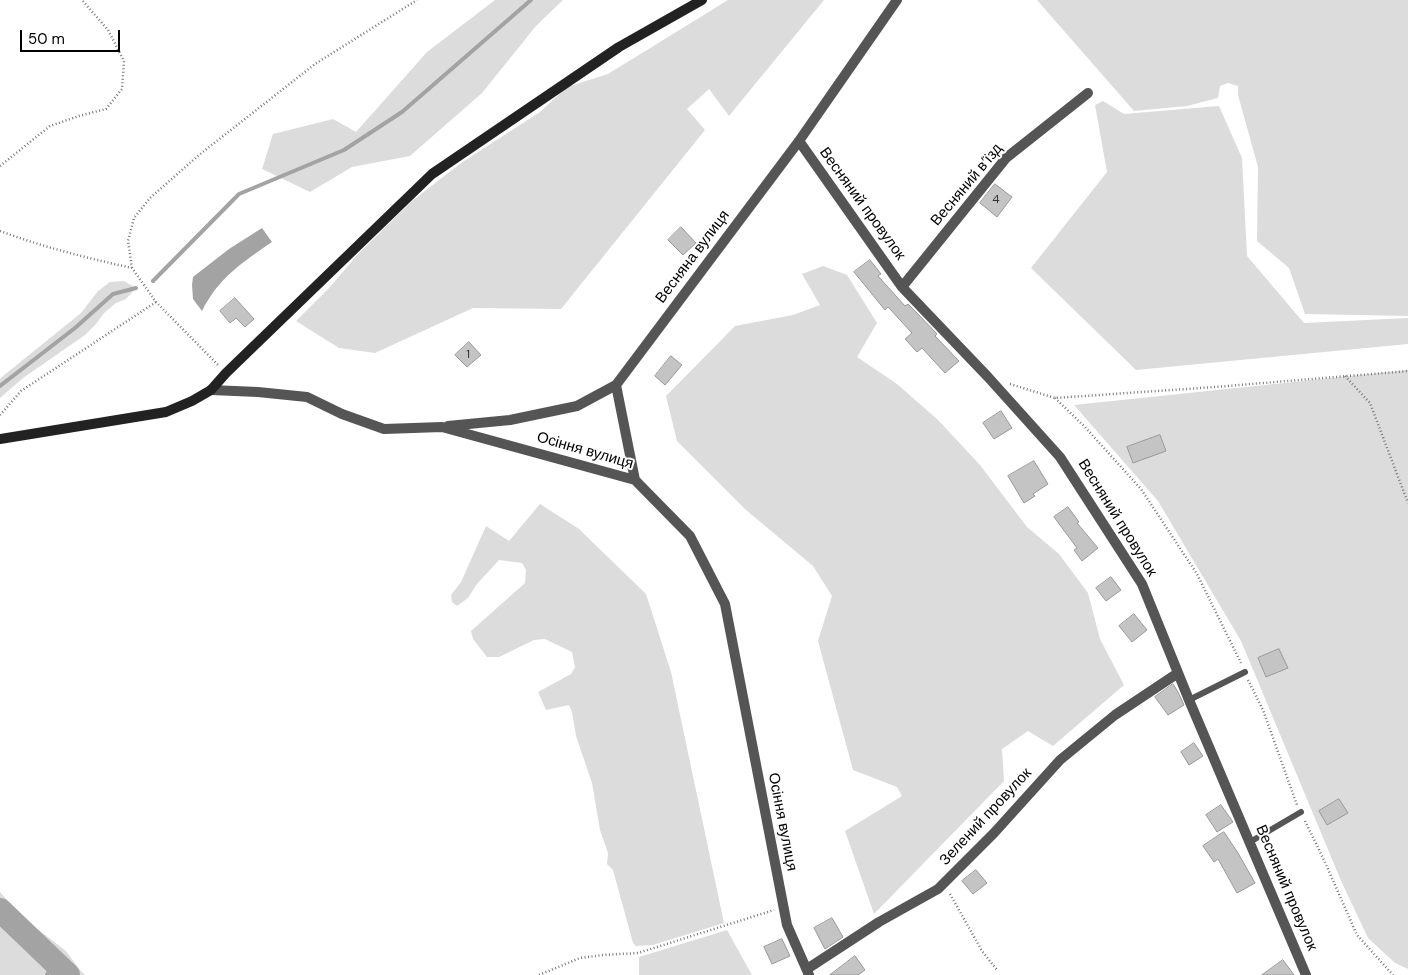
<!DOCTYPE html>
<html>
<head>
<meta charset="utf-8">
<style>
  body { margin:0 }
  #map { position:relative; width:1408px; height:975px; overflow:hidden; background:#fff; font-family:"DM Sans",sans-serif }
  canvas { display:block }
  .scale { position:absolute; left:20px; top:30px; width:100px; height:22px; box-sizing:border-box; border:2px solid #000; border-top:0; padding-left:6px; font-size:15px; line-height:18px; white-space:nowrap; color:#000; -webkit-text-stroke:4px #fff; paint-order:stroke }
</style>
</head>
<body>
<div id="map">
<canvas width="1408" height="975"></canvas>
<div class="scale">50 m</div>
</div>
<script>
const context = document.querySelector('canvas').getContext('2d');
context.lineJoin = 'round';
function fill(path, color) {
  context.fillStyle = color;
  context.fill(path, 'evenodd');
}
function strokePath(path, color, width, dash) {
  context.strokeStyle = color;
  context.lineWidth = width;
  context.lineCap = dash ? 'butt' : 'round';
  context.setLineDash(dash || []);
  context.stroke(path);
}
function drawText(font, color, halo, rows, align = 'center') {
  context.font = font + ' "DM Sans",sans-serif';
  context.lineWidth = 4;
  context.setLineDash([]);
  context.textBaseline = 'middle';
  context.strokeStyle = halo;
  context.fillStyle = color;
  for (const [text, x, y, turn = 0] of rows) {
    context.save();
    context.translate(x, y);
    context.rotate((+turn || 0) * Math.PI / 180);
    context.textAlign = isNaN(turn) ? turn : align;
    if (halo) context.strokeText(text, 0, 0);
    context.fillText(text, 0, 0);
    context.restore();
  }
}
fill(new Path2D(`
  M495,0h68l-27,26 -54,67 -72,63 -58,11 -42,25 -48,-23 11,-35 60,-15 23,13 71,-80z
  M728,0h96l-95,116 -20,-27 -22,20 18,21 -144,179 -88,-1 -98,45 -36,-5 -43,-27 34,-34 29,-34 53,-52 49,-38 79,-51 27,-25 41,-13z
  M1037,0h371v316l-103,-2 -16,-46 -32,-27 1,-74 -20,-72v-9l-10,-3 -8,3 -2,12 -31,8 -53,5z
  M1103,101l21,13 95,-8 23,52 5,98 57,67 104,-5v26l-272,26 -105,-102 76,-96 -12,-67z
  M823,266l24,9 30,48 -20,34 40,27 41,36 42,45 47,62 32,27 29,39 12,46 24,46 -71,61 -25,-15 -26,18 2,32 -130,133 -29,-83 57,-35 -5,-9 -44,-17 -35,-129 14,-45 -19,-30 -67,-56 -69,-69 -11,-45 69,-70 58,-11 27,-10 -18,-31z
  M124,281l12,7 -10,11 -10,4 -12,10 -8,11 -11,11 -62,43 -23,20v-19l3,-3 78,-63 17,-22 12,-9z
  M1408,370v599l-13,-6 -27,-25 -26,-55 -101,-242 -83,-140 -84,-96z
  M540,504l39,25 67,65 25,78 53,251 -71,22 -17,1 -3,-3 -20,-73 -6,-6 1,-11 -8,-23 -8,-47 -16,-47 -4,-24 -3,-7 -23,5 -8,-18 33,-18 4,-7 -3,-15 -27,-13 -11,1 -35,17h-12l-14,-18 -2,-8 54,-48 1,-13 -4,-7 -23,-3 -22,24 -9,14 -11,8 -5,-4 -1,-7 10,-13 25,-56 23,15z
  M0,892l23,26 43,33 14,19 5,5h-85z
  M727,930l25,45h-113v-18z`), '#dcdcdc');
fill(new Path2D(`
  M262,228l10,14c-30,21 -53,35 -70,69l-9,-12 -1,-14 1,-8 36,-28z`), '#a3a3a3');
strokePath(new Path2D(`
  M153,281l86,-87 105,-44 58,-38 129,-112
  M0,386l75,-58 38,-34 23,-6
  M47,975l7,-13`), '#a3a3a3', 4);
strokePath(new Path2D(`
  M0,910l68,65`), '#a3a3a3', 24);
const building = new Path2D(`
  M995,184l17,13 -15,20 -17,-14z
  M681,227l15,16 -13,12 -15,-15z
  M870,260l11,14 -3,2 27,30 3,-2 8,8 21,22 -2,2 24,25 -14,12 -23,-25 -5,4 -12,-13 7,-6 -24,-26 -3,3 -31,-38z
  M235,298l19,21 -9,8 -9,-9 -6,5 -10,-12z
  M469,342l12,13 -14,12 -12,-12z
  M671,356l11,9 -17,20 -10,-9z
  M1001,411l11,17 -18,11 -11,-16z
  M1160,435l6,16 -33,12 -6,-16z
  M1034,461l14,23 -15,10 2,2 -11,7 -16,-27z
  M1068,507l11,15 -2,1 21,25 -16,13 -8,-11 3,-2 -23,-31z
  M1111,577l10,13 -15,11 -10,-13z
  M1134,614l13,16 -15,12 -13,-16z
  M1279,649l9,19 -22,9 -8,-19z
  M1173,684l5,8 6,13 -16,10 -13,-18z
  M1194,743l9,13 -14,9 -8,-13z
  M1339,799l9,14 -21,12 -8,-14z
  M1221,805l12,17 -16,10 -11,-17z
  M1224,832l14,21 17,30 -18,10 -19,-34 -4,3 -11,-16z
  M976,870l11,13 -14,11 -11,-13z
  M832,918l11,19 -18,12 -11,-21z
  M782,939l8,17 -18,8 -8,-17z
  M855,956l10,14 -7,5h-28z
  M1283,960l11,15h-32z`);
fill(building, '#c4c4c4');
strokePath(building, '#999', 1);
strokePath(new Path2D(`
  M0,166l50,-40 29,-10 27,-7 16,-20 2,-28 -16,-31 -26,-30
  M0,231c43,16 87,27 132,37l24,34 62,63
  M132,268l-4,-27 6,-23 16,-20 49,-43 116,-91 102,-64
  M1345,376l25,27 38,100
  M1010,384l45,14 160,-11 193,-16
  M1055,398l29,28 57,63 56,85 44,89
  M0,415l21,-24 135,-89
  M1248,680l15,30 34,95
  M1305,821l19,39 33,75 36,40
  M950,894l32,57 15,19
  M539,975l41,-17 23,-3 35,-2 136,-43`), '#777', 2.5, [1, 2.5]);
strokePath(new Path2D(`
  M1189,700l56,-28
  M1250,842l51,-30`), '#555', 6);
strokePath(new Path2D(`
  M799,141l103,146 86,90 72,80 82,127 47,116 117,275
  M902,287l104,-129 82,-65
  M616,385l19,95
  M211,390l47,2 49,5 35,17 42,15 58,-2 193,53 55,56 35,68 62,321 22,50
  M448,426l62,-6 67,-14 39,-21 183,-244 98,-141
  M807,969l72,-47 59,-33 56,-56 66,-73 55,-45 63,-42`), '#555', 10);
strokePath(new Path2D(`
  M0,439l166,-27 26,-11 19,-11 15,-17 206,-199 187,-127 83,-47`), '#222', 10);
drawText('12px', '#313131', null, [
  ["4",996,200],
  ["1",468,355]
]);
drawText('15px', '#000', '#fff', [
  ["Весняний в’їзд",967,185,-50],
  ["Весняний провулок",862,204,54],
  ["Весняна вулиця",693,257,-53],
  ["Осіння вулиця",585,451,16],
  ["Весняний провулок",1117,518,58],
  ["Зелений провулок",986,817,-47],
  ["Осіння вулиця",782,822,79],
  ["Весняний провулок",1286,888,67]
]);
</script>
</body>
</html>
